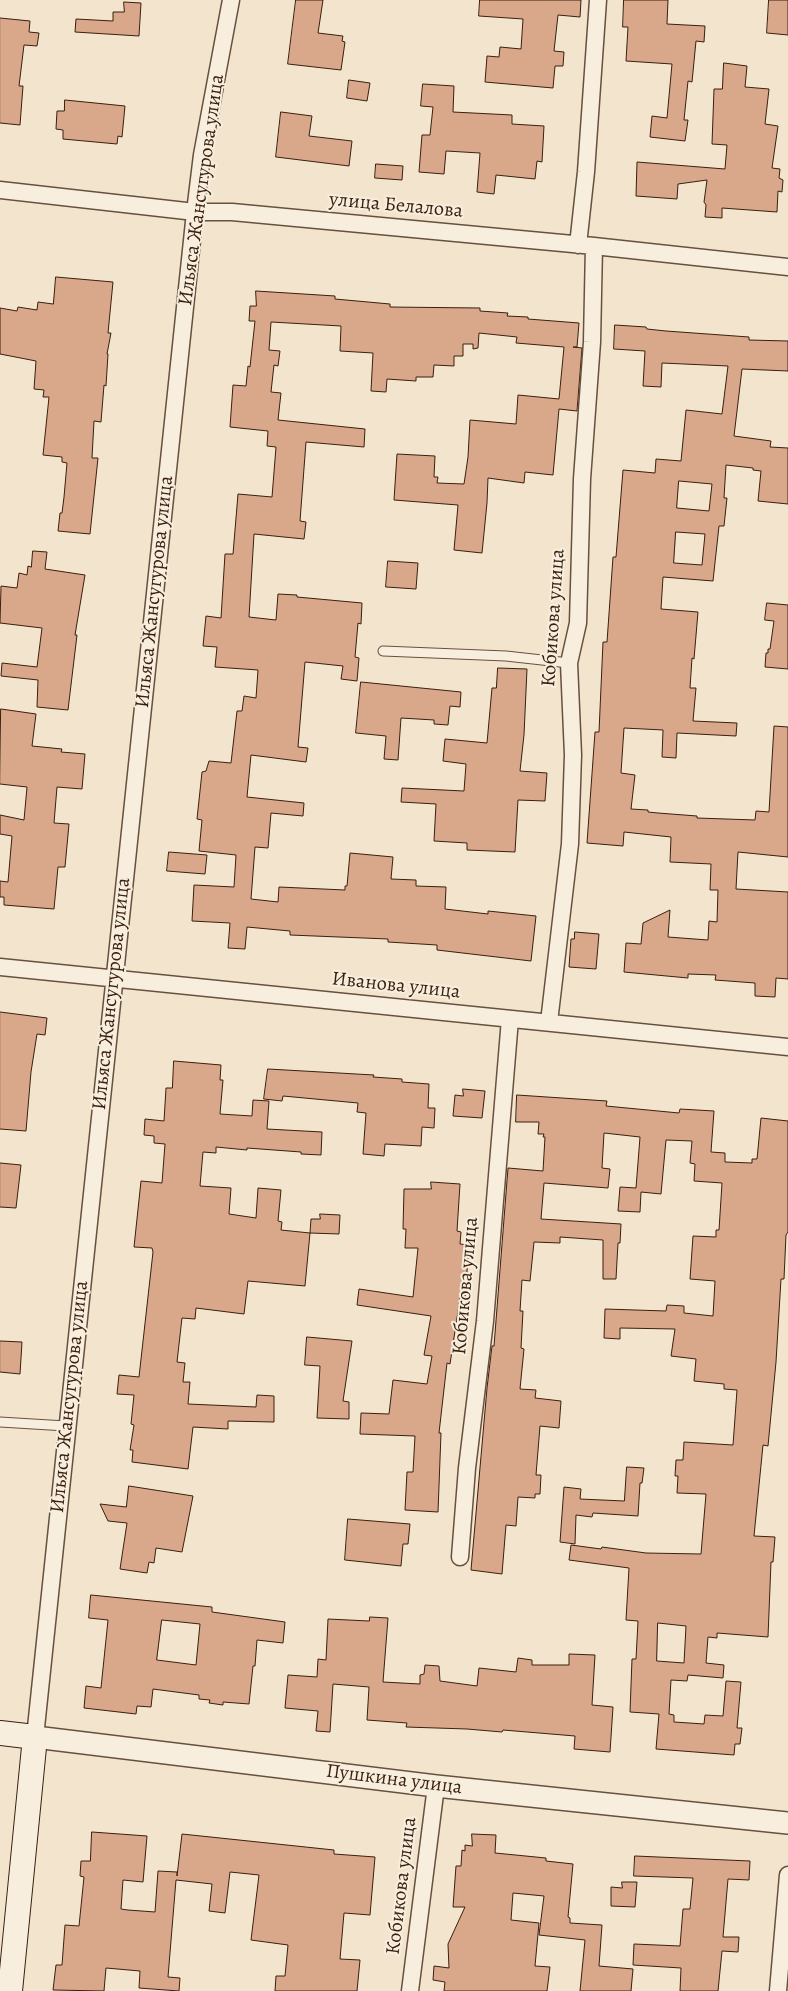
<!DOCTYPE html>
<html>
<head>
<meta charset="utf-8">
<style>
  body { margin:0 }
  canvas { display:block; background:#f3e5cd }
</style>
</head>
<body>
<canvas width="788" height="1991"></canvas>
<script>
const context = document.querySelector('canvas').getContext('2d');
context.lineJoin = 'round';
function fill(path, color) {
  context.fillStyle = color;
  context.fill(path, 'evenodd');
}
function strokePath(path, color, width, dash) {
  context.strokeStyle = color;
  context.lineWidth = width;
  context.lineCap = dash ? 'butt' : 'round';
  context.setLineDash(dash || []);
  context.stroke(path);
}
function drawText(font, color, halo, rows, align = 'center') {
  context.font = font + ' Alegreya,serif';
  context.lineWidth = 4;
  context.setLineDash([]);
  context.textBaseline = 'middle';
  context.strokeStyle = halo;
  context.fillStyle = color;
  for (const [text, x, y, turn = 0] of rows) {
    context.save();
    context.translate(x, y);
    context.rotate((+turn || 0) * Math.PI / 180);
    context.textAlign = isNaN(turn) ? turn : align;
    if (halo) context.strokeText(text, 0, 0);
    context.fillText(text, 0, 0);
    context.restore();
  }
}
const building = new Path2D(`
  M296,0h27l-5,33 25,3 -1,5 3,1 -4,28 -53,-6z
  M480,0h101l-1,17 -22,-2 -4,36 10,1 -1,14h-8l-2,22 -68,-6 2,-26 12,1 1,-10 21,2 2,-30 -44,-3z
  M624,0h44l-1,24 38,2 -1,16 -8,-1 -4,41 -4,-1 -4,39h4l-3,21 -35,-4 2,-21 15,2 5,-54 -46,-3 2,-34h-5z
  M769,0h19v35l-21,-2z
  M124,2l17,1 -2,33 -64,-4 1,-13 37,2v-9h11z
  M0,18l30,3 -1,11 10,1 -2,13 -13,-1 -5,41h4l-3,39 -20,-2z
  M724,63l23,3 -2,21 24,2 -4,35 13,2 -6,42 8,1 -1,9 4,2 -1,12 -4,-1 -1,21 -55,-4v10l-17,-1 1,-12 -2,-3 3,-22 -29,4 -1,15 -41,-3 1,-34 88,7 2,-24 -15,-1 2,-55h8z
  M349,80l21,3 -3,18 -20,-3z
  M423,84l31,2 -1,26 59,3v9l32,2 -2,36 -5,-1 -2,18 -39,-4 -2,19 -17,-2 3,-39 -34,-2 -2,23 -25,-2 3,-37h8l3,-28 -12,-1z
  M65,100l60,6 -3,31 -4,-1 -1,8 -54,-5v-9l-7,-1 1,-18h7z
  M281,112l31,4 -3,20 43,5 -3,25 -73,-9z
  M376,164l27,2 -1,14 -27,-2z
  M56,277l57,5 -5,51h3l-4,21h1l-2,32 -2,-1 -3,37 -7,-1 -2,37h6l-8,76 -32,-3 2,-18h2l2,-16 3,-34 -5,-1v-5l-19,-2 6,-58h-6l1,-7 -10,-1 2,-28 -36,-7v-46l17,3 1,-4 19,3 1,-8 15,2z
  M256,291l79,5v3l55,5v3l90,1v3l28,2 -1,3 21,1v2l51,4 -2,24h-4l9,1 -5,63 -18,-2 -6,66 -28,-3 -1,11 -36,-5 -1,25 -5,50 -28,-3 4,-45 -64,-5 3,-46 38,2 -1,21h4l-1,6 27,1 4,-27 2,-37 46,4 2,-29 41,4 5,-52 -48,-4 1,-6 -38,-4 -1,15 -5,1v-5h-10v12h-9v10l-20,-1 -1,12h-17v4l-29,-2 -1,13 -15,-1 2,-38 -33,-2 1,-25 -70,-4 -2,28 11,1 -2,15 -4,-1 -3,27 10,1 -3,27 87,9 -1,18 -58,-5 -6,79 6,1 -2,17 -50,-5 -5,83 27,3 2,-26 19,1v2l65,6 -1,21 -3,-1 -3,34 4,1 -2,23 -16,-2 2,-13 -38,-4 -7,85 10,1 -2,14 -55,-7 -4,42 57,6 -1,13 -32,-3 -3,35 -13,-1 -4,52 27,3 1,-15 66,3v-4h2l3,-33 43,4 -2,22 25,1v6l30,1 -1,22 43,5v-3l48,5 -5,45 -94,-11v-5l-49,-3v-3l-98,-4v-4l-43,-4 -2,22 -17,-1 2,-25 -38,-2 2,-36 40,2 2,-32 -37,-4 3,-31 -5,-1 5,-47 4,-1 3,-10 22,2 6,-52h5l2,-15 12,2 2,-28 -43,-3 2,-20 -14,-1 3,-30 15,2 4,-64h8l5,-60 34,3 4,-50 -9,-1 1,-15 -38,-4 3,-42 13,1 2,-20 2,1 5,-46h-6l1,-15h6z
  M615,325l31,2 1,2 19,2 83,6v3l39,1v30l-46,-2 -8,67 37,5 -1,6 18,1v56l-30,-3 3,-30 -8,-1v-2l-27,-3 -2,33h3l-3,28h-5l-6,55 -50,-4 -2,32 37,3 -4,47 -2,-1 -2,30h6l-3,33 44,2 -1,13 -59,-3 -1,25 -14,-1 1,-27 -39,-2 -3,45 14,2 -4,34 17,1v2l10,1 39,3v2l58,2 1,-9 13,1 5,-86 14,1v130l-50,-5 -2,37 52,3v87l-12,-1 -1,19 -20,-1v-13l-40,-3 1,-5 -28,-1v4l-64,-6 2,-29 15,1 2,-21 27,-13 -2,27 40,3 1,-19 8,1 1,-32h-8l1,-26 -41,-2 1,-25 -47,-5 -1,14 -36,-3 8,-111h4l4,-90h4l6,-85h3l7,-87 32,3 1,-14 25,2 5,-51 36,4 6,-48 -66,-3 -1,24 -18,-1 2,-35 -31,-2zM679,481l33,3 -3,27 -32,-3zM676,532l29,2 -3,31 -28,-2z
  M33,551l14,1 -2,17 40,6 -10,60h2l-9,75 -31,-3 1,-27 -37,-4 1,-13 35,4 5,-39 -42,-5 1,-37 16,2 2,-15 8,2 1,-9 3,1z
  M388,561l30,2 -2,26 -30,-2z
  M767,603l21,2v64l-23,-2 1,-14h2v-4h2l4,-28 -9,-1z
  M498,668l29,1 -3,66 -4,36 27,2 -2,28 -27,-1 -3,52 -48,-2v-7l-33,-2 2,-37 -35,-2 1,-14 62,3 2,-27 -23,-3 2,-22 42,4 5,-55h4z
  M361,682l100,10 -1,15 -10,-1 -2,19 -14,-1v-4l-33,-2 -3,42 -14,-1 2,-23 -30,-3z
  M1,709l35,5 -4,32 30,3 -1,3 24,2 -3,35 -25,-2 -3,36 15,1 -4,43h-7l-4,42 -50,-4v-8h-4v-16l8,1 4,-46 -12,-2v-19l24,5 3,-33 -27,-3z
  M169,852l38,3 -2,19 -38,-3z
  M575,932l24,2 -3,35 -27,-2 2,-28h3z
  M0,1012l47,6 -2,17 -8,-1 -6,38 -5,59 -26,-2z
  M174,1061l47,4 -1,15h3l-3,34 32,2 1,-16 16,1 -2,28 55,3 -1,23 -20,-1v-2l-54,-4v2l-31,-3v6l-13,-1 -3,34 31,2 -2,26 27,4 2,-30 23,2 -3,31 4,1 -1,8 29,3 -5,53 -57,-5 -4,33 -48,-6 -1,11 -13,-1 -5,44 8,1 -2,19h7l-2,22 68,3 1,-12 17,1v26l-46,-1v8l-35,-2 -5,42 -56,-7 1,-12h-3l4,-25 -3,-1 3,-29 -17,-1 2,-19 20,2 14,-125 -1,-4 -18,-1 7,-66 21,2 3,-39 -11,-1v-7l-10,-1 1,-16 19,2 2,-33h6z
  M268,1069l106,6 -1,2 29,2v3l27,2 -1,24h7l-1,20 -12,-1 -1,19 -36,-2 -1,12 -21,-2 3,-41 -9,-1 1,-9 -75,-7 -1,5 -18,-2z
  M463,1089l22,2 -3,27 -29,-2 2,-21 8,1z
  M517,1095l90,6 -1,5 73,7 1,-4 34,2 -3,41 14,1v9l27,1v-4h5l4,-41 27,3v111l-2,3 -2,44h-3l-5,83 -8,84 -5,-1 -9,91 21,1 -2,25h-2l-3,75 -51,-4v5l-9,-1 -2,26 18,2 -1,13 -35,-3 -1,6 -16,-1 -2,34 5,1v7l30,2 1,-9 18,1 3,-35 15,1 -4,46h5l-2,16h-5l-1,11 -78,-6 3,-35 -29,-2 2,-53h4l2,-38 -12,-1 3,-52 -60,-8 2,-15 30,4 1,-2 44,6 55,1 5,-60 -29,-1 1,-17h-3l1,-16h7l1,-18 49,3 4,-55 -13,-1v-5l-30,-3 2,-22 -25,-3 4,-27 -55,-1v11l-16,-1 1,-29 61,2 1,-6 17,1v7l29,3 2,-35 -25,-2 3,-43 23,1v-7h3l3,-47 -28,-2 1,-17 -5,-1 2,-22 -26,-1 -5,54 -20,-2 -1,20 -22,-1 2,-24 16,1 4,-51 -36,-4 -2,35 8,1 -2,19 -64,-5 -3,36 80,5 -1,19h-2l-2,36h-13v-39l-43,-3v6l-26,-1 -4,39 -8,-1 -2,31h3l-2,37 3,1 -4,40 16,1 -1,8 26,3 -2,27 -19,-2 -4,49h5l-1,19h-5v4l-17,-1 -2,29 -10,-1 -4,49 -31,-4 16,-182 5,-42h2l14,-178 35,3 2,-34h-2l1,-3h-6l1,-12h-23zM658,1623l28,3 -2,37 -27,-2z
  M0,1163l21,2 -5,43 -16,-1z
  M431,1182l29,2 -3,47 4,1 -1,12 9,1 -4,53h-5l-10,66 -3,-1 -8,70h2l-3,79 -33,-2 2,-38h6l2,-36 -55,-2 1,-21 28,1 4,-34 34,4 5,-28 -8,-1 7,-39 -74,-11 2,-16 54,8 5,-49h-13l1,-19h-3l1,-40h27z
  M320,1214l20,1 -1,19 -29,-1 1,-14h9z
  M307,1337l45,4 -9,60 6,1v17l-32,-1 3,-52 -15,-1z
  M0,1341l22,1 -2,32 -20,-2z
  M627,1467l17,1 -2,15h-2l-2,33 -45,-3 -1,4 -16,-2 -1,29 -15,-2 4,-55 17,2 -1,10 44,2z
  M129,1486l64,10 -11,56 -26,-4 -2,15 -5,-1 -2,11 -27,-4 7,-46 -19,-2 -8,-17 26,3z
  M348,1519l62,5 -2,20h-5l-2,22 -56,-6z
  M91,1595l121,12v5l73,10 -2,21 -26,-3 -2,26h-2l-4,38 -26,-2v3l-14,-2 1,-3 -11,-1v-4l-46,-6 -2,18 -14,-1 -1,8 -52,-6 2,-22 15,2 7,-68 -19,-2zM162,1620l38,4 -4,41 -39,-5z
  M370,1617l18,1 -5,64 37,2v-9l4,-1 1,-9 14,1 1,15 37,5 2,-18 37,4 2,-14 14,2v5h37v-11l26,1 -3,50 21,2 -3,45 -36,-3 1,-13 -72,-6 -1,2 -35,-3 -61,-2 1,-4 -40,-3 2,-33 -36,-3 -3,48 -14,-1 2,-20 -33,-3 3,-33 29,2 1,-18 8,1 2,-41 41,2z
  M92,1832l55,4 -4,46 -20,-2 -2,29 7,1 27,2 3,-41 19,1v4l5,-42 152,16v4l41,3 -5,58 -26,-2 -4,46 20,1 -3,31h-82l1,-15h9l3,-31 -37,-5 8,-65 -29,-3 -5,41 -16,-2 3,-27 -36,-4 -8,97 12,1 -1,13 -40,-3 1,-17 -34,-3 -2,23 -51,-1 3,-25h6l3,-40 14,1 5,-49 -4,-1 1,-15h9z
  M472,1834l24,1 -1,18 51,5v3l27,3 -5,53 2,1v5l32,2 -3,41 34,3 -2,22h-51l5,-51 -46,-5 5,-39 -31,-3 -2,27 28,3 -4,43 15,1 -3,24h-103l1,-9 -12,-2 1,-14 15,2 -1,-24 17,-37h-12l3,-41h5l1,-16 3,1v-6l7,1z
  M635,1856l115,5 -1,19 -21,-1 -5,58h16l-1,15 -16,-1 -4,40h-38l1,-23 -48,-3 1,-21 46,2 3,-37h7l3,-31 -59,-2z
  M622,1882h15l-2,25 -24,-1v-19l11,1z`);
fill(building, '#d9a78a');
strokePath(building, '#3a1f0f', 1);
const service = new Path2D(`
  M383,651l123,5 63,7
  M0,1422l66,4`);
const minor = new Path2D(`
  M0,190l195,22h37l362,34 194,21
  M578,245l8,-73 12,-172
  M0,967l788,80
  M549,1022l21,-178 3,-89 -4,-92 9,-40 4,-144 10,-137 2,-96
  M460,1557l7,-89 18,-147 25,-302
  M35,1737l160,-1525 7,-57 29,-155
  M410,1991l26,-205
  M778,1991l10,-116`);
const tertiary = new Path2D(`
  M35,1737l401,49 352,37`);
const secondary = new Path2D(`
  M0,1733l35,4 -25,254`);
strokePath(service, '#68503e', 11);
strokePath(minor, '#68503e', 19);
strokePath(tertiary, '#68503e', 24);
strokePath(secondary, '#3a1f0f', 26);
strokePath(service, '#f7eede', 9);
strokePath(minor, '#f7eede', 16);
strokePath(tertiary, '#f7eede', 21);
strokePath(secondary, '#f7eede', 24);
drawText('20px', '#3a1f0f', '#f7eede', [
  ["Ильяса Жансугурова улица",202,190,-82],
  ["улица Белалова",396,206,5],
  ["Ильяса Жансугурова улица",155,592,-84],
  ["Кобикова улица",554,618,-86],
  ["Иванова улица",396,986,6],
  ["Ильяса Жансугурова улица",112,994,-84],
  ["Кобикова улица",466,1286,-85],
  ["Ильяса Жансугурова улица",70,1397,-84],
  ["Пушкина улица",394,1780,7],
  ["Кобикова улица",402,1886,-83]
]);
</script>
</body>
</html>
